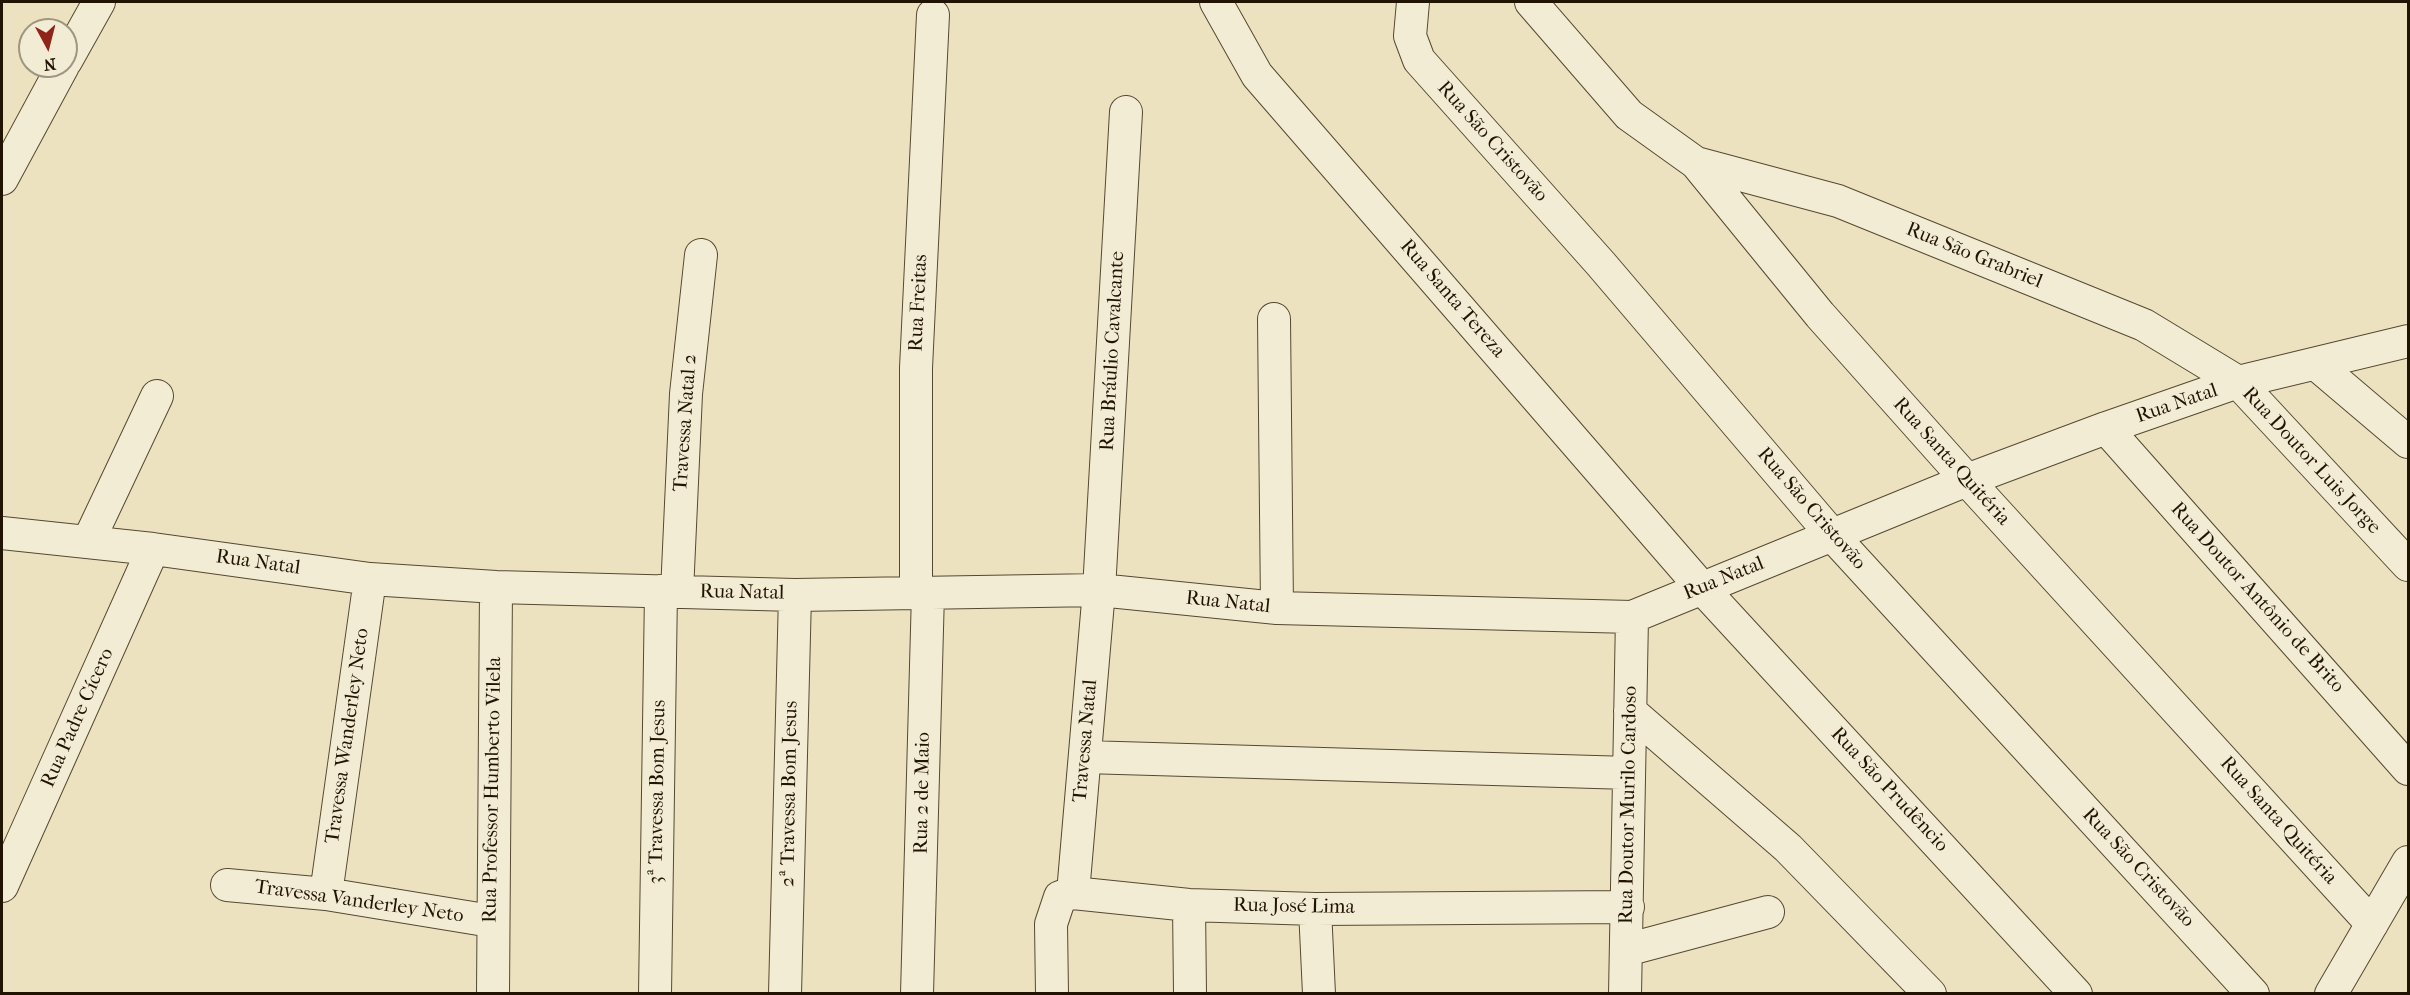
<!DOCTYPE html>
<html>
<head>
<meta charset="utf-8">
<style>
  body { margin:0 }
  #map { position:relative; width:2410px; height:995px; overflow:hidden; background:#ede2bf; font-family:"IM FELL French Canon",serif }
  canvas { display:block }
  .frame { position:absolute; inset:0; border:3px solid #221402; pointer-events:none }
  .north { position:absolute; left:18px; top:18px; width:60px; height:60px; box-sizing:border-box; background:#f3ecd5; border:2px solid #9f9681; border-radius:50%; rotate:173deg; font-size:16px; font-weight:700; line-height:24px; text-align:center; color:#221402 }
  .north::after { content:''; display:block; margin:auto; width:21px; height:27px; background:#8f2418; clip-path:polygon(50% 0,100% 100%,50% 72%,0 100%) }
</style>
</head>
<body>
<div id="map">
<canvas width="2410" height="995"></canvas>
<div class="frame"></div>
<div class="north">N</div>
</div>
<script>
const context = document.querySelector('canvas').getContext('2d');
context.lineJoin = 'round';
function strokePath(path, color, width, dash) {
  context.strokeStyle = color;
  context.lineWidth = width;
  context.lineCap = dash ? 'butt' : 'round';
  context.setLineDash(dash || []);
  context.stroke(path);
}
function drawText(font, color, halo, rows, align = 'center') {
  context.font = font + ' "IM FELL French Canon",serif';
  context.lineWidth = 6;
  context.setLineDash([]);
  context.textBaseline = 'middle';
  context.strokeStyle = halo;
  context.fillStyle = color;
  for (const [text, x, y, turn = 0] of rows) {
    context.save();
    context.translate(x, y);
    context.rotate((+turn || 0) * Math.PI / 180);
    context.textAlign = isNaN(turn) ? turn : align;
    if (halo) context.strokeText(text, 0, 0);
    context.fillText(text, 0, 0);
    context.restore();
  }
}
const street = new Path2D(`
  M1216,2l41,73 444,512 375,407
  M1413,2l-3,34 9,24 182,204 231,271 421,459
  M1531,2l98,113 67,48 124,152 147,165 405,444
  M66,61l33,-59
  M1696,163l142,38 306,124 94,57 170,183
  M2,179l61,-113
  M1274,319l3,289
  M2316,364l92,78
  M2106,428l302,341
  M2,533l151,16 217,30 126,8 299,8 304,-5 178,18 355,9 335,-137 139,-52 132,-46 170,-41
  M88,542l69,-146
  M677,592l9,-198 15,-139
  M916,592v-224l17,-353
  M1630,711l158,137 142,146
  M1085,757l544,16
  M227,885l99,9 165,27
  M2,886l151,-337
  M1073,893l26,-303 27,-478
  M326,894l44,-315
  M1189,905l1,89
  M1315,909l4,85
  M1626,950l142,-38
  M493,994l3,-407
  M655,994l6,-403
  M785,994l10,-399
  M917,994l11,-401
  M1052,994l-1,-70 9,-27 13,-4 116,12 126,4 313,-2
  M1625,994l7,-377
  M2331,994l77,-132`);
strokePath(street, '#554831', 34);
strokePath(street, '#f3ecd5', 32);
drawText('20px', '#221402', '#f3ecd5', [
  ["Rua São Cristovão",1492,142,48],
  ["Rua São Grabriel",1974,256,22],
  ["Rua Santa Tereza",1452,299,49],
  ["Rua Freitas",919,303,-87],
  ["Rua Bráulio Cavalcante",1113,351,-87],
  ["Rua Natal",2177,404,-19],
  ["Travessa Natal 2",686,423,-86],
  ["Rua Doutor Luis Jorge",2311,461,47],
  ["Rua Santa Quitéria",1951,462,48],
  ["Rua São Cristovão",1811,509,49],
  ["Rua Natal",258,563,8],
  ["Rua Natal",1724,579,-22],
  ["Rua Natal",742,593,1],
  ["Rua Doutor Antônio de Brito",2257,598,48],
  ["Rua Natal",1228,603,6],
  ["Rua Padre Cícero",78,718,-66],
  ["Travessa Wanderley Neto",348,736,-82],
  ["Travessa Natal",1086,741,-85],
  ["Rua Professor Humberto Vilela",493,790,-89],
  ["Rua São Prudêncio",1889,790,47],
  ["3ª Travessa Bom Jesus",658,792,-89],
  ["Rua 2 de Maio",923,793,-89],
  ["2ª Travessa Bom Jesus",790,794,-89],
  ["Rua Doutor Murilo Cardoso",1629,805,-89],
  ["Rua Santa Quitéria",2278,821,48],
  ["Rua São Cristovão",2138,868,47],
  ["Travessa Vanderley Neto",359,902,8],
  ["Rua José Lima",1294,907,1]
]);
</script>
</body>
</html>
